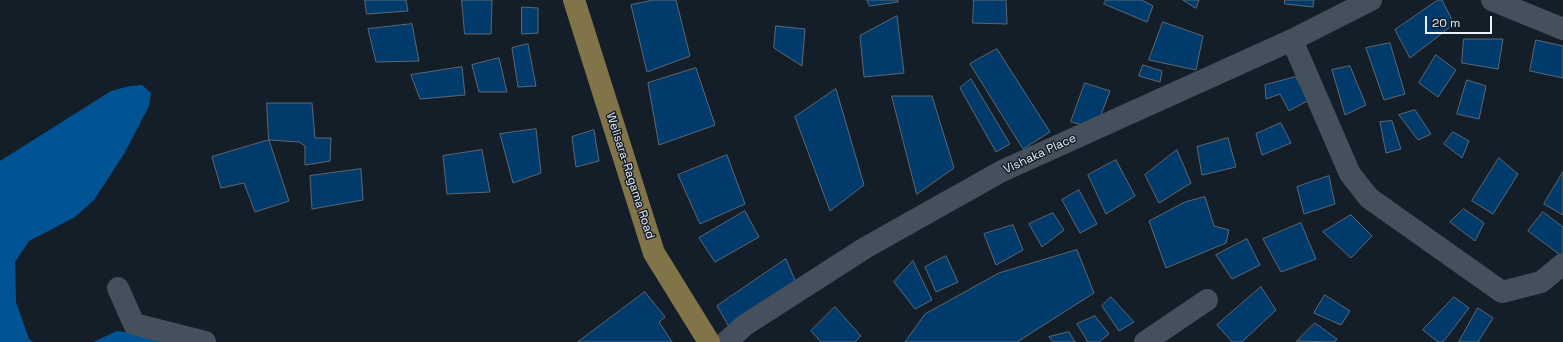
<!DOCTYPE html>
<html>
<head>
<meta charset="utf-8">
<style>
  body { margin:0 }
  #map { position:relative; width:1563px; height:342px; overflow:hidden; background:#141e28; font-family:"Space Grotesk",sans-serif }
  canvas { display:block }
  .scale { position:absolute; left:1425px; top:16px; width:67px; height:18px; box-sizing:border-box; border:2px solid #e9f0f8; border-top:0; padding-left:5px; font-size:12px; line-height:14px; white-space:nowrap; color:#e9f0f8; -webkit-text-stroke:3px #141e28; paint-order:stroke }
</style>
</head>
<body>
<div id="map">
<canvas width="1563" height="342"></canvas>
<div class="scale">20 m</div>
</div>
<script>
const context = document.querySelector('canvas').getContext('2d');
context.lineJoin = 'round';
function fill(path, color) {
  context.fillStyle = color;
  context.fill(path, 'evenodd');
}
function strokePath(path, color, width, dash) {
  context.strokeStyle = color;
  context.lineWidth = width;
  context.lineCap = dash ? 'butt' : 'round';
  context.setLineDash(dash || []);
  context.stroke(path);
}
function drawText(font, color, halo, rows, align = 'center') {
  context.font = font + ' "Space Grotesk",sans-serif';
  context.lineWidth = 3;
  context.setLineDash([]);
  context.textBaseline = 'middle';
  context.strokeStyle = halo;
  context.fillStyle = color;
  for (const [text, x, y, turn = 0] of rows) {
    context.save();
    context.translate(x, y);
    context.rotate((+turn || 0) * Math.PI / 180);
    context.textAlign = isNaN(turn) ? turn : align;
    if (halo) context.strokeText(text, 0, 0);
    context.fillText(text, 0, 0);
    context.restore();
  }
}
fill(new Path2D(`
  M142,85l9,8 -2,13 -25,48 -30,46 -19,17 -46,24 -14,21 1,40 13,37 4,3h-33v-181l111,-70 19,-5z
  M117,331l17,2 37,9h-78z`), '#015494');
const building = new Path2D(`
  M365,0h41l2,11 -41,3z
  M462,0h30l-1,34h-26z
  M654,0h22l14,56 -43,16 -16,-67z
  M867,0h31v2l-28,4z
  M974,0h32l1,24 -34,-1z
  M1106,0h36l11,6 -6,16 -43,-18z
  M1183,0h16l-3,8z
  M1285,0h29l-1,7 -28,-3z
  M1438,0h4l12,24 -44,34 -15,-28z
  M522,7l16,1v25l-16,1z
  M897,16l7,57 -40,4 -4,-41z
  M1163,22l40,14 -7,34 -47,-10z
  M412,24l7,37 -43,1 -8,-33z
  M776,26l29,3 -3,37 -28,-18z
  M1464,39h39l-5,30 -36,-6z
  M1536,40l27,6v32l-33,-7z
  M1390,43l15,51 -21,6 -18,-52z
  M528,44l8,42 -18,1 -6,-39z
  M997,49l53,83 -27,17 -53,-85z
  M1436,55l20,15 -18,27 -19,-14z
  M499,58l8,34h-28l-7,-27z
  M1143,65l19,6 -2,11 -21,-6z
  M1350,66l16,39 -21,10 -13,-45z
  M462,67l3,28 -45,4 -9,-24z
  M696,68l19,57 -56,20 -11,-62z
  M1296,77l13,23 -20,11 -9,-17 -14,5 -1,-14z
  M971,79l39,65 -14,8 -36,-64z
  M1467,80l19,6 -7,33 -22,-5z
  M1085,83l25,8 -14,37 -25,-6z
  M836,89l28,96 -34,26 -35,-94z
  M892,96h40l22,72 -37,26z
  M267,103h45l3,35h16l-1,23 -25,4v-19l-6,-4 -30,-2z
  M1415,110l16,24 -13,6 -19,-25z
  M1392,121l9,28 -15,4 -6,-31z
  M1281,123l10,20 -29,12 -6,-21z
  M536,129l5,44 -28,10 -13,-49z
  M594,130l5,31 -23,6 -4,-30z
  M1453,132l16,9 -7,17 -18,-14z
  M1228,138l8,29 -34,8 -5,-28z
  M269,140l20,61 -34,11 -11,-29 -23,5 -9,-31z
  M482,150l8,42 -43,2 -4,-38z
  M1177,150l14,33 -32,20 -14,-28z
  M727,155l18,49 -45,20 -22,-49z
  M1499,158l19,16 -25,40 -21,-13z
  M1116,160l19,36 -29,18 -18,-39z
  M361,169l2,31 -51,9 -2,-33z
  M1563,172v43l-19,-11z
  M1329,176l6,28 -31,10 -7,-27z
  M1079,190l18,34 -17,9 -18,-33z
  M1205,197l9,29 15,4 -3,13 -60,25 -17,-47 36,-19z
  M1464,209l20,14 -9,18 -25,-19z
  M745,211l14,26 -44,25 -16,-24z
  M1543,212l20,15v30l-35,-26z
  M1053,213l11,17 -22,17 -13,-23z
  M1351,215l21,21 -21,22 -28,-26z
  M1301,223l15,36 -35,13 -18,-33z
  M1013,225l10,25 -27,15 -12,-31z
  M1247,239l13,26 -28,14 -16,-24z
  M1077,250l17,43 -77,49h-112l20,-28 74,-41z
  M946,256l12,26 -22,10 -11,-25z
  M786,259l11,26 -66,45 -14,-24z
  M913,261l19,39 -17,9 -21,-27z
  M1261,287l15,23 -34,32h-10l-15,-17z
  M645,292l20,25 -6,5 13,20h-94z
  M1325,295l25,16 -9,14 -27,-12z
  M1111,297l23,25 -15,9 -17,-25z
  M1454,297l15,11 -26,34h-5l-15,-12z
  M835,307l26,29 -6,6h-34l-10,-11z
  M1478,308l15,10 -15,24h-19z
  M1095,316l14,18 -10,8h-11l-11,-18z
  M1315,323l22,16 -2,3 -38,-1z
  M1069,332l6,10h-22l-4,-5z`);
fill(building, '#003b6b');
strokePath(building, '#5c6875', 1);
strokePath(new Path2D(`
  M1492,0l71,29
  M1292,40l58,134 19,24 133,94 39,-10 22,-18
  M118,288l16,36 71,18
  M726,342l19,-17 120,-77 137,-77 290,-131 79,-40
  M1145,342l62,-42`), '#44505c', 22);
strokePath(new Path2D(`
  M574,0l80,253 55,89`), '#817449', 22);
drawText('12px', '#e9f0f8', '#141e28', [
  ["Vishaka Place",1040,154,-25],
  ["Welisara-Ragama Road",630,176,72]
]);
</script>
</body>
</html>
